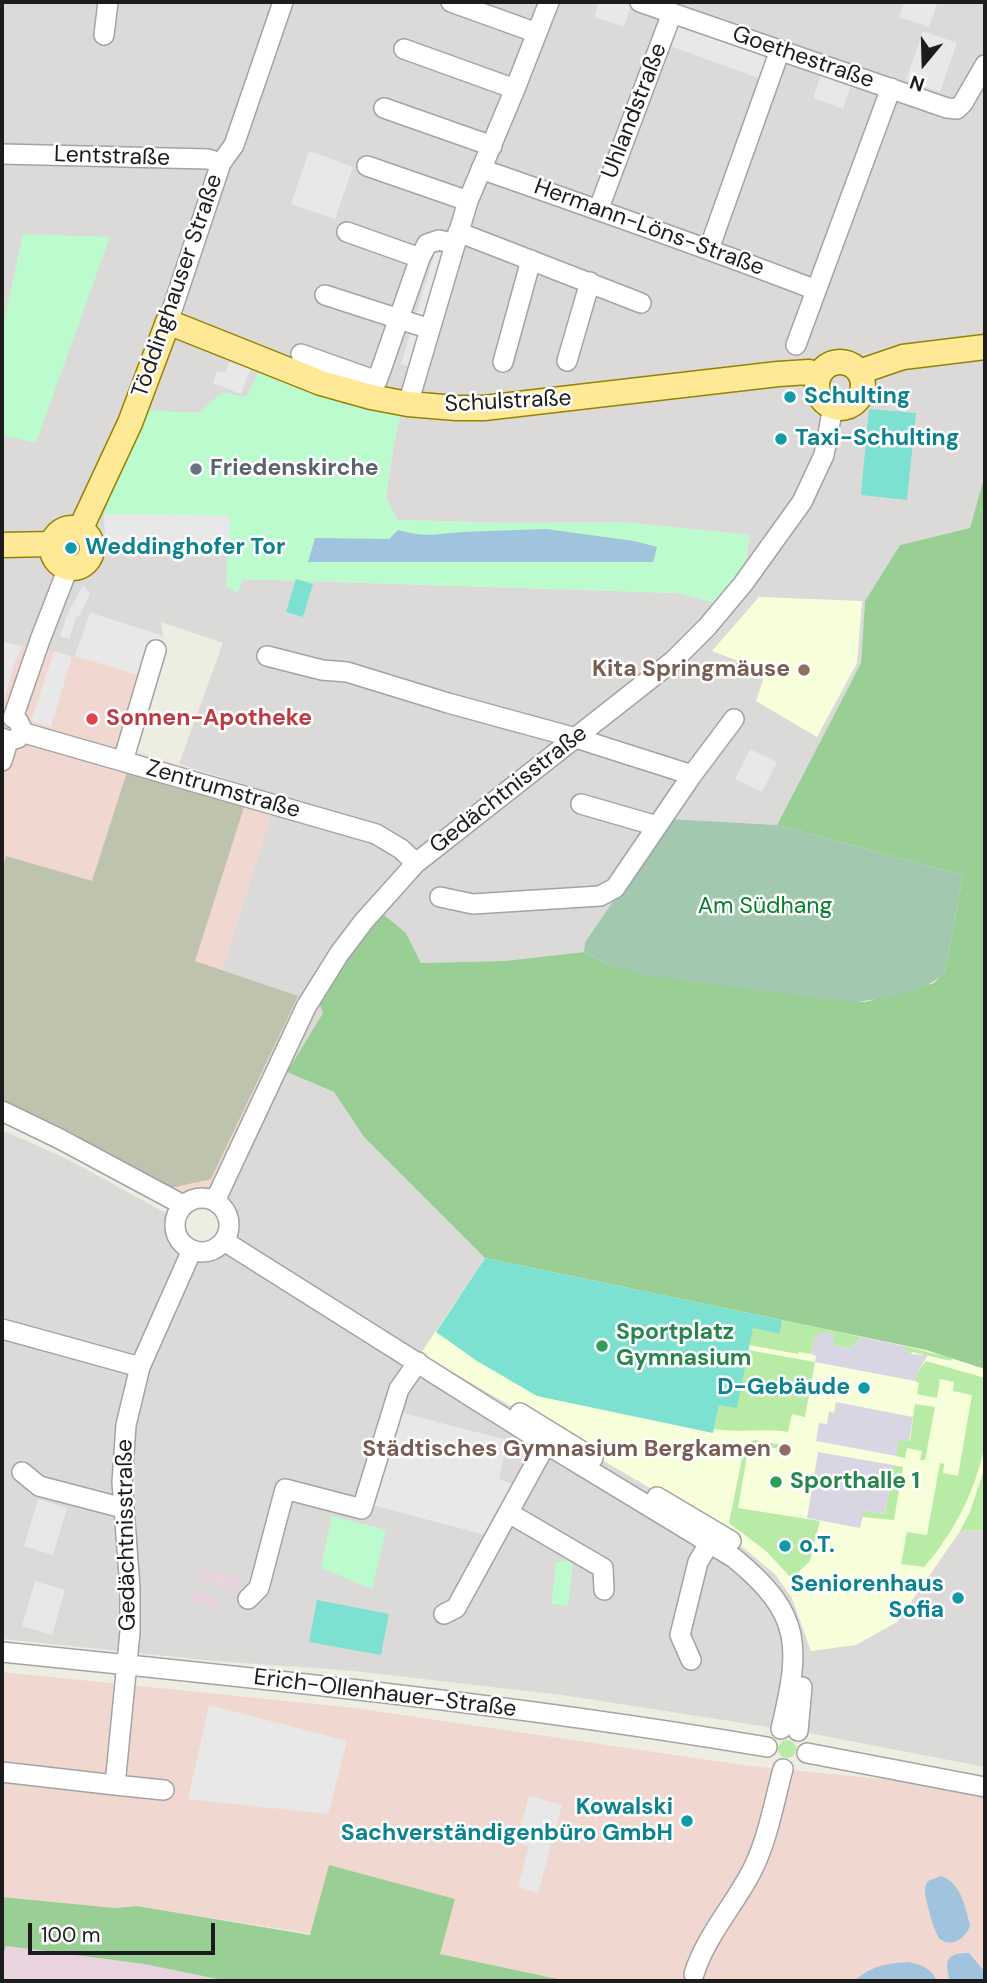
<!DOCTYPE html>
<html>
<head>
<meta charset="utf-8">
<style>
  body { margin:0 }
  #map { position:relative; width:987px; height:1983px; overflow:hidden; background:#eeede2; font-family:"DM Sans",sans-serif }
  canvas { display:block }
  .frame { position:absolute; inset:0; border:4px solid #1c1c1c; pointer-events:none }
  .north { position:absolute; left:889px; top:28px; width:70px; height:70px; -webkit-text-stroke:5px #fff; paint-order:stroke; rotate:199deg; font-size:19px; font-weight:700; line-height:28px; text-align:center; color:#1c1c1c }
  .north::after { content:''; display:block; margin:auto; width:24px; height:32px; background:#1c1c1c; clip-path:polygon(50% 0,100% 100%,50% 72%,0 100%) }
  .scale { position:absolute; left:28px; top:1923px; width:187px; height:32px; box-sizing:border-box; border:4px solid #1c1c1c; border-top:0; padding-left:9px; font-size:21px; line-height:24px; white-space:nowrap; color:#1c1c1c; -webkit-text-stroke:5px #fff; paint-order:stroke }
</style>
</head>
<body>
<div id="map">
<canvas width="987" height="1983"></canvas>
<div class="frame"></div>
<div class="north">N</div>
<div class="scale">100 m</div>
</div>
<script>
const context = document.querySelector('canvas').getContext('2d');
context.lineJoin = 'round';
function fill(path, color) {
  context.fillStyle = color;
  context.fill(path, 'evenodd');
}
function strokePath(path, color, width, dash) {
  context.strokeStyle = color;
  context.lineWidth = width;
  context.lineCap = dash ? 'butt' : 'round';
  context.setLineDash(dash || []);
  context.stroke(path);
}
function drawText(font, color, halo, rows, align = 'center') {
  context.font = font + ' "DM Sans",sans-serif';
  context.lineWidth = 5;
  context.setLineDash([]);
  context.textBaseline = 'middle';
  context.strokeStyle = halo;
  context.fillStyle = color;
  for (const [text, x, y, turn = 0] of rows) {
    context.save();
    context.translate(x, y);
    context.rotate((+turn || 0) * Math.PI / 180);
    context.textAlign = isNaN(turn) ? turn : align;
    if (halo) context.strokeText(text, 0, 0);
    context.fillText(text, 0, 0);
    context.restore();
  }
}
fill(new Path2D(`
  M2,2h983v472l-15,54 -70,17 -35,56 -4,62 -84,162 -107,-6 -85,123 -1,10 -80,9 -83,2 -15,-30 -29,-24 124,-118 -79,55 -77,94 -45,61 -78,-31 55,-175 -98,-31 44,-121 -62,-21 2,14 -72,-23 -16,43 -3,1 -19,-6 -51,-9zM261,369l140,43 -8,36 -7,50 11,22 114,3 110,-1 129,13 -7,44 -20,26 -45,-12 -435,-14 -5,13 -12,-6 3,-39 -123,-3 37,-133 56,2 48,-16z
  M316,995l8,18 -37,59 47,20 30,45 121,121 -63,96 301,177 52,43 17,24 19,53 86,-29 63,-91 25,-1v237l-171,-33 -252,-39 -208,-24 -140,-10 -212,-22v-509l65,29 106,58v17l8,11 12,8 12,2 12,-4 9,-9 4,-11 -2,-18 -12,-13z`), '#dbdad9');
fill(new Path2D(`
  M2,642l51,9 19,6 3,-1 67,20 -22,71 157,48 -55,175 78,31 -85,198 -21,-4 -11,7 -181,-99z
  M2,1672l353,36 395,58 153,15 82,16v184h-309l-3,-2 -1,2h-105l-128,-27 -302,-48 -22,2 -113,-11z`), '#f0d8d0');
fill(new Path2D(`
  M203,1570l37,10 -3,11 -37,-11z
  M194,1591l26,7 -3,11 -26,-8z
  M6,1946l138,18 83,17h-225v-21z`), '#e8d3df');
fill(new Path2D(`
  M759,597l103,4 -5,62 -40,74 -61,-36 8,-24 -18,-13 -34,-13z
  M485,1258l441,92 59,19v161l-25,1 -63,91 -41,23 -45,6 -19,-53 -17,-24 -52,-43 -302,-178z`), '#f7ffda');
fill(new Path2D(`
  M127,772l117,35 -49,154 103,35 -87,183 -40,9 -169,-84v-234l4,-14 86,25z`), '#bec3ad');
fill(new Path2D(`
  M782,1320l80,17 -12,11 -17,-3 -19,-7 -3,16 -12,-2 -1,2 -49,-9 4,-17 27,6z
  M904,1346l48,12 -1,3 -38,-9 -3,2z
  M748,1350l67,12 -10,55 -13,-3 -4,18c-25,-4 -49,1 -74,-3l5,-24 18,2z
  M926,1361l59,17c0,21 2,44 0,65 -8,45 -31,90 -61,124l-23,-3 6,-32 20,3 13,-72 4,1 -1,9 15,3 14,-81 -19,-4 1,-9 -14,-3 -3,19 -20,-4 2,-11 -4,-2 3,-10z
  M915,1404l20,3 -10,53h-5l2,-9 -15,-3 -2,10 -9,-2 3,-17 11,2z
  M755,1440l27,5 -1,4 -32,-5 -11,64 82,13 -10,40 -18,18 -26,-28 -37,-28 16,-80z
  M893,1465l10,2 -9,53 -32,-3 1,-6 22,3z
  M985,1467v63l-25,1 10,-19z
  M778 1749a9 9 0 1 1 18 0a9 9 0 1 1-18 0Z`), '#b8eba5');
fill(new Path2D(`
  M985,474v895l-59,-19 -441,-92 -121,-121 -30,-45 -47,-20 36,-59 -7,-18 61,-86 29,24 15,30 83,-2 80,-9 23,12 258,38 69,-19 11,-12 18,-96 -186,-50 84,-162 4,-62 35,-56 70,-17z
  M329,1865l126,34 -15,55 127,27h-340l-83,-17 -138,-18 -4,14v-63l113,11 22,-2 173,29z`), '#99cf95');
fill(new Path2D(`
  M670,819l107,6 186,50 -18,96c-13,21 -74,31 -98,31l-205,-27 -35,-11 -23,-12 1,-10z`), '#a2c8b0');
fill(new Path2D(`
  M23,234l87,3 -74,206 -34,-8v-106z
  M261,368l140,44 -8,36 -7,50 11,22 114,3 110,-1 129,13 -7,44 -20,26 -45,-12 -435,-14 -5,13 -12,-6 4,-70 -126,-2 39,-104 56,3 23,-21 24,5z
  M332,1516l54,14 -14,59 -51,-21z
  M566,1561l7,2 -5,43 -17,-2 5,-42z`), '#bcfbce');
fill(new Path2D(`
  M869,409l47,4 -9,87 -46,-5z
  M296,579l17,5 -10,33 -17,-5z
  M485,1258l297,62 -2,14 -27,-6 -16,80 -18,-3 -6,28 -176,-37 -60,-35 -41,-29z
  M317,1600l72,14 -8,41 -72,-13z`), '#7ce1d0');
fill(new Path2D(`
  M599,2h20l12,4 -7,21 -30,-10z
  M904,2h34l-9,25 -30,-10z
  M674,20l101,36 -9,25 -101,-37z
  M923,31l34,12 -17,49 -34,-12z
  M822,72l30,10 -9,27 -30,-11z
  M309,151l44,16 -18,52 -44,-15z
  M435,252l9,3 -34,112 -9,-3z
  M230,361l21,7 -10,26 -28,-11 4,-12 8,2z
  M104,514l126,2 -1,31 -124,-3z
  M83,585l7,9 -10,21 -4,3 -7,21 -9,-3 7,-21z
  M90,613l73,23 -21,40 -67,-20z
  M2,642l21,4 -7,13 -14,46z
  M54,651l18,6 -21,70 -20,-6z
  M750,749l27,13 -15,30 -27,-13z
  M399,1412l108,28 -8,39 17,7 -27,50 -117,-31z
  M38,1499l29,9 -14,47 -29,-9z
  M35,1581l30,9 -13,45 -30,-9z
  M209,1705l138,36 -19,73 -140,-15z
  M529,1796l33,9 -24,88 -20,-6 11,-41 -13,-4z`), '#e8e8e8');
fill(new Path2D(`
  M823,1332l12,2 -2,11 17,3 12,-11 42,9 6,8 18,1 -10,16 -3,10 -100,-19 1,-6 -5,-2 3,-16z
  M836,1402l77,15 -4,24 -10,-1 -3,16 -80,-15 3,-18 8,1 2,-13 5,2z
  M818,1452l75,13 -8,49 -21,-3 -4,17 -53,-10z`), '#d9d6e4');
fill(new Path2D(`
  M546,529l88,12 23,6 -4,15h-345l7,-24 74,1 9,-9c29,8 37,4 65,2 28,-1 55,-2 83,-3z
  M941,1876c20,7 24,30 29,49 -2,11 -18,24 -30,14 -5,-4 -15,-40 -15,-48 0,-5 1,-6 3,-10z
  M969,1953l16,19v9h-35c-6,-20 -4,-28 19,-28z
  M909,1962c13,3 22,6 28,19h-82c14,-15 34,-18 54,-19z`), '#a0c3de');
const minor = new Path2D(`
  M451,2l86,31
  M640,2l307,106 10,1 6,-6 22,-38
  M104,35l4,-33
  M404,49l111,40
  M384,108l108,38
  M2,154l206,5 13,4
  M367,166l101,35
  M481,169c112,39 224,78 335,121
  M599,208l73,-195
  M347,232l73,26
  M458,232l183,71
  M709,249l71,-199
  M325,295l105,34
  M168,322l53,-159 13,-18 49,-143
  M796,345l95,-257
  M301,354l76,27 43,-123 7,-14 12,-4 16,4
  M567,361l23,-79
  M503,362l28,-102
  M408,404l60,-203 47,-112 34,-87
  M267,656l55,14 25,2 101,31 128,35 116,37 -77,113 -15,8 -127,8 -33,-7
  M13,718l27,-78 28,-72
  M21,732l355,102 25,15 15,14
  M2,738l6,3 10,-3 4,-9 -4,-8
  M2,761l6,-20
  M123,761l33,-111
  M692,775l42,-56
  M581,804l76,22
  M2,1111l58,28 123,66
  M175 1225a27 27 0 1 1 54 0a27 27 0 1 1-54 0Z
  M215,1201l91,-194 33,-53 25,-33 52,-58 257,-202 34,-34 36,-43 59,-82 22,-47 9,-48
  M224,1241l322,203 188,114c70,57 66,90 47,171
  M2,1329l138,38
  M520,1413l73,45
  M22,1472l17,14 84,22
  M657,1497l74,44
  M509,1513l94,55 1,22
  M248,1599l11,-11 26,-99 77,20 37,-120 19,-27
  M444,1614l12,-6 96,-175
  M2,1652c256,26 511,52 765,95
  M691,1660l-11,-25 18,-73 17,-28
  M798,1731l4,-44
  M807,1753l178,34
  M2,1772l113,13
  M164,1790l-49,-5 15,-153v-44l-8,-106 4,-57 14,-58 52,-117
  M694,1974c11,-35 36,-64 54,-96 19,-33 25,-72 35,-109`);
const major = new Path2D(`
  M817 385a23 23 0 1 1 46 0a23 23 0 1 1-46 0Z
  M859,372l44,-15 82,-10
  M52 548a20 20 0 1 1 40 0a20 20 0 1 1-40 0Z
  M80,530l50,-107 38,-101 153,61 50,14 37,7 48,4h28l294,-34 31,-2 10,3
  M2,545l50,-1`);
strokePath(minor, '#a3a3a3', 22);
strokePath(major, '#958300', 27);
strokePath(minor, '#fff', 19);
strokePath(major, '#ffe896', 24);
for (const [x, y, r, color] of [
  [790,397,7,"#0f9aa8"],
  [781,439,7,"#0f9aa8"],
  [196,469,7,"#6b7280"],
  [71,548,7,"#0f9aa8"],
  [804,670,7,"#8d6e63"],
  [92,719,7,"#e0444e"],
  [602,1346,7,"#2e9e5b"],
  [864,1388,7,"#0f9aa8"],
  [785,1450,7,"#8d6e63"],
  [776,1482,7,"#2e9e5b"],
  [785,1546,7,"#0f9aa8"],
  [958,1598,7,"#0f9aa8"],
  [687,1821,7,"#0f9aa8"]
]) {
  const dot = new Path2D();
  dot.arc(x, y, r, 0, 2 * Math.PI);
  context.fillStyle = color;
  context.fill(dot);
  strokePath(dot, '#fff', 2.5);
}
drawText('23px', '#1c1c1c', '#fff', [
  ["Goethestraße",803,58,19],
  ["Uhlandstraße",635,111,-69],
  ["Lentstraße",112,157,2],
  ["Hermann-Löns-Straße",649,228,20],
  ["Töddinghauser Straße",178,286,-71],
  ["Schulstraße",508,402,-3],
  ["Zentrumstraße",223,790,16],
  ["Gedächtnisstraße",509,790,-38],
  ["Gedächtnisstraße",127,1535,-91],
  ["Erich-Ollenhauer-Straße",385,1694,7]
]);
drawText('bold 23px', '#0d838f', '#fff', [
  ["Schulting",804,397],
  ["Taxi-Schulting",795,439],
  ["Weddinghofer Tor",85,548],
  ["D-Gebäude",850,1388,"right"],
  ["o.T.",799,1546],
  ["Seniorenhaus",944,1585,"right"],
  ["Sofia",944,1611,"right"],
  ["Kowalski",673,1808,"right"],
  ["Sachverständigenbüro GmbH",673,1834,"right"]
], 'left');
drawText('bold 23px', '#5b616d', '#fff', [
  ["Friedenskirche",210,469]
], 'left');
drawText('bold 23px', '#785e54', '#fff', [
  ["Kita Springmäuse",790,670],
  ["Städtisches Gymnasium Bergkamen",771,1450]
], 'right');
drawText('bold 23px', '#be3a42', '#fff', [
  ["Sonnen-Apotheke",106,719]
], 'left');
drawText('23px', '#077e2a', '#fff', [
  ["Am Südhang",765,907]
]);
drawText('bold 23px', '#27864d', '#fff', [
  ["Sportplatz",616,1333],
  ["Gymnasium",616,1359],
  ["Sporthalle 1",790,1482]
], 'left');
</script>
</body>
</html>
